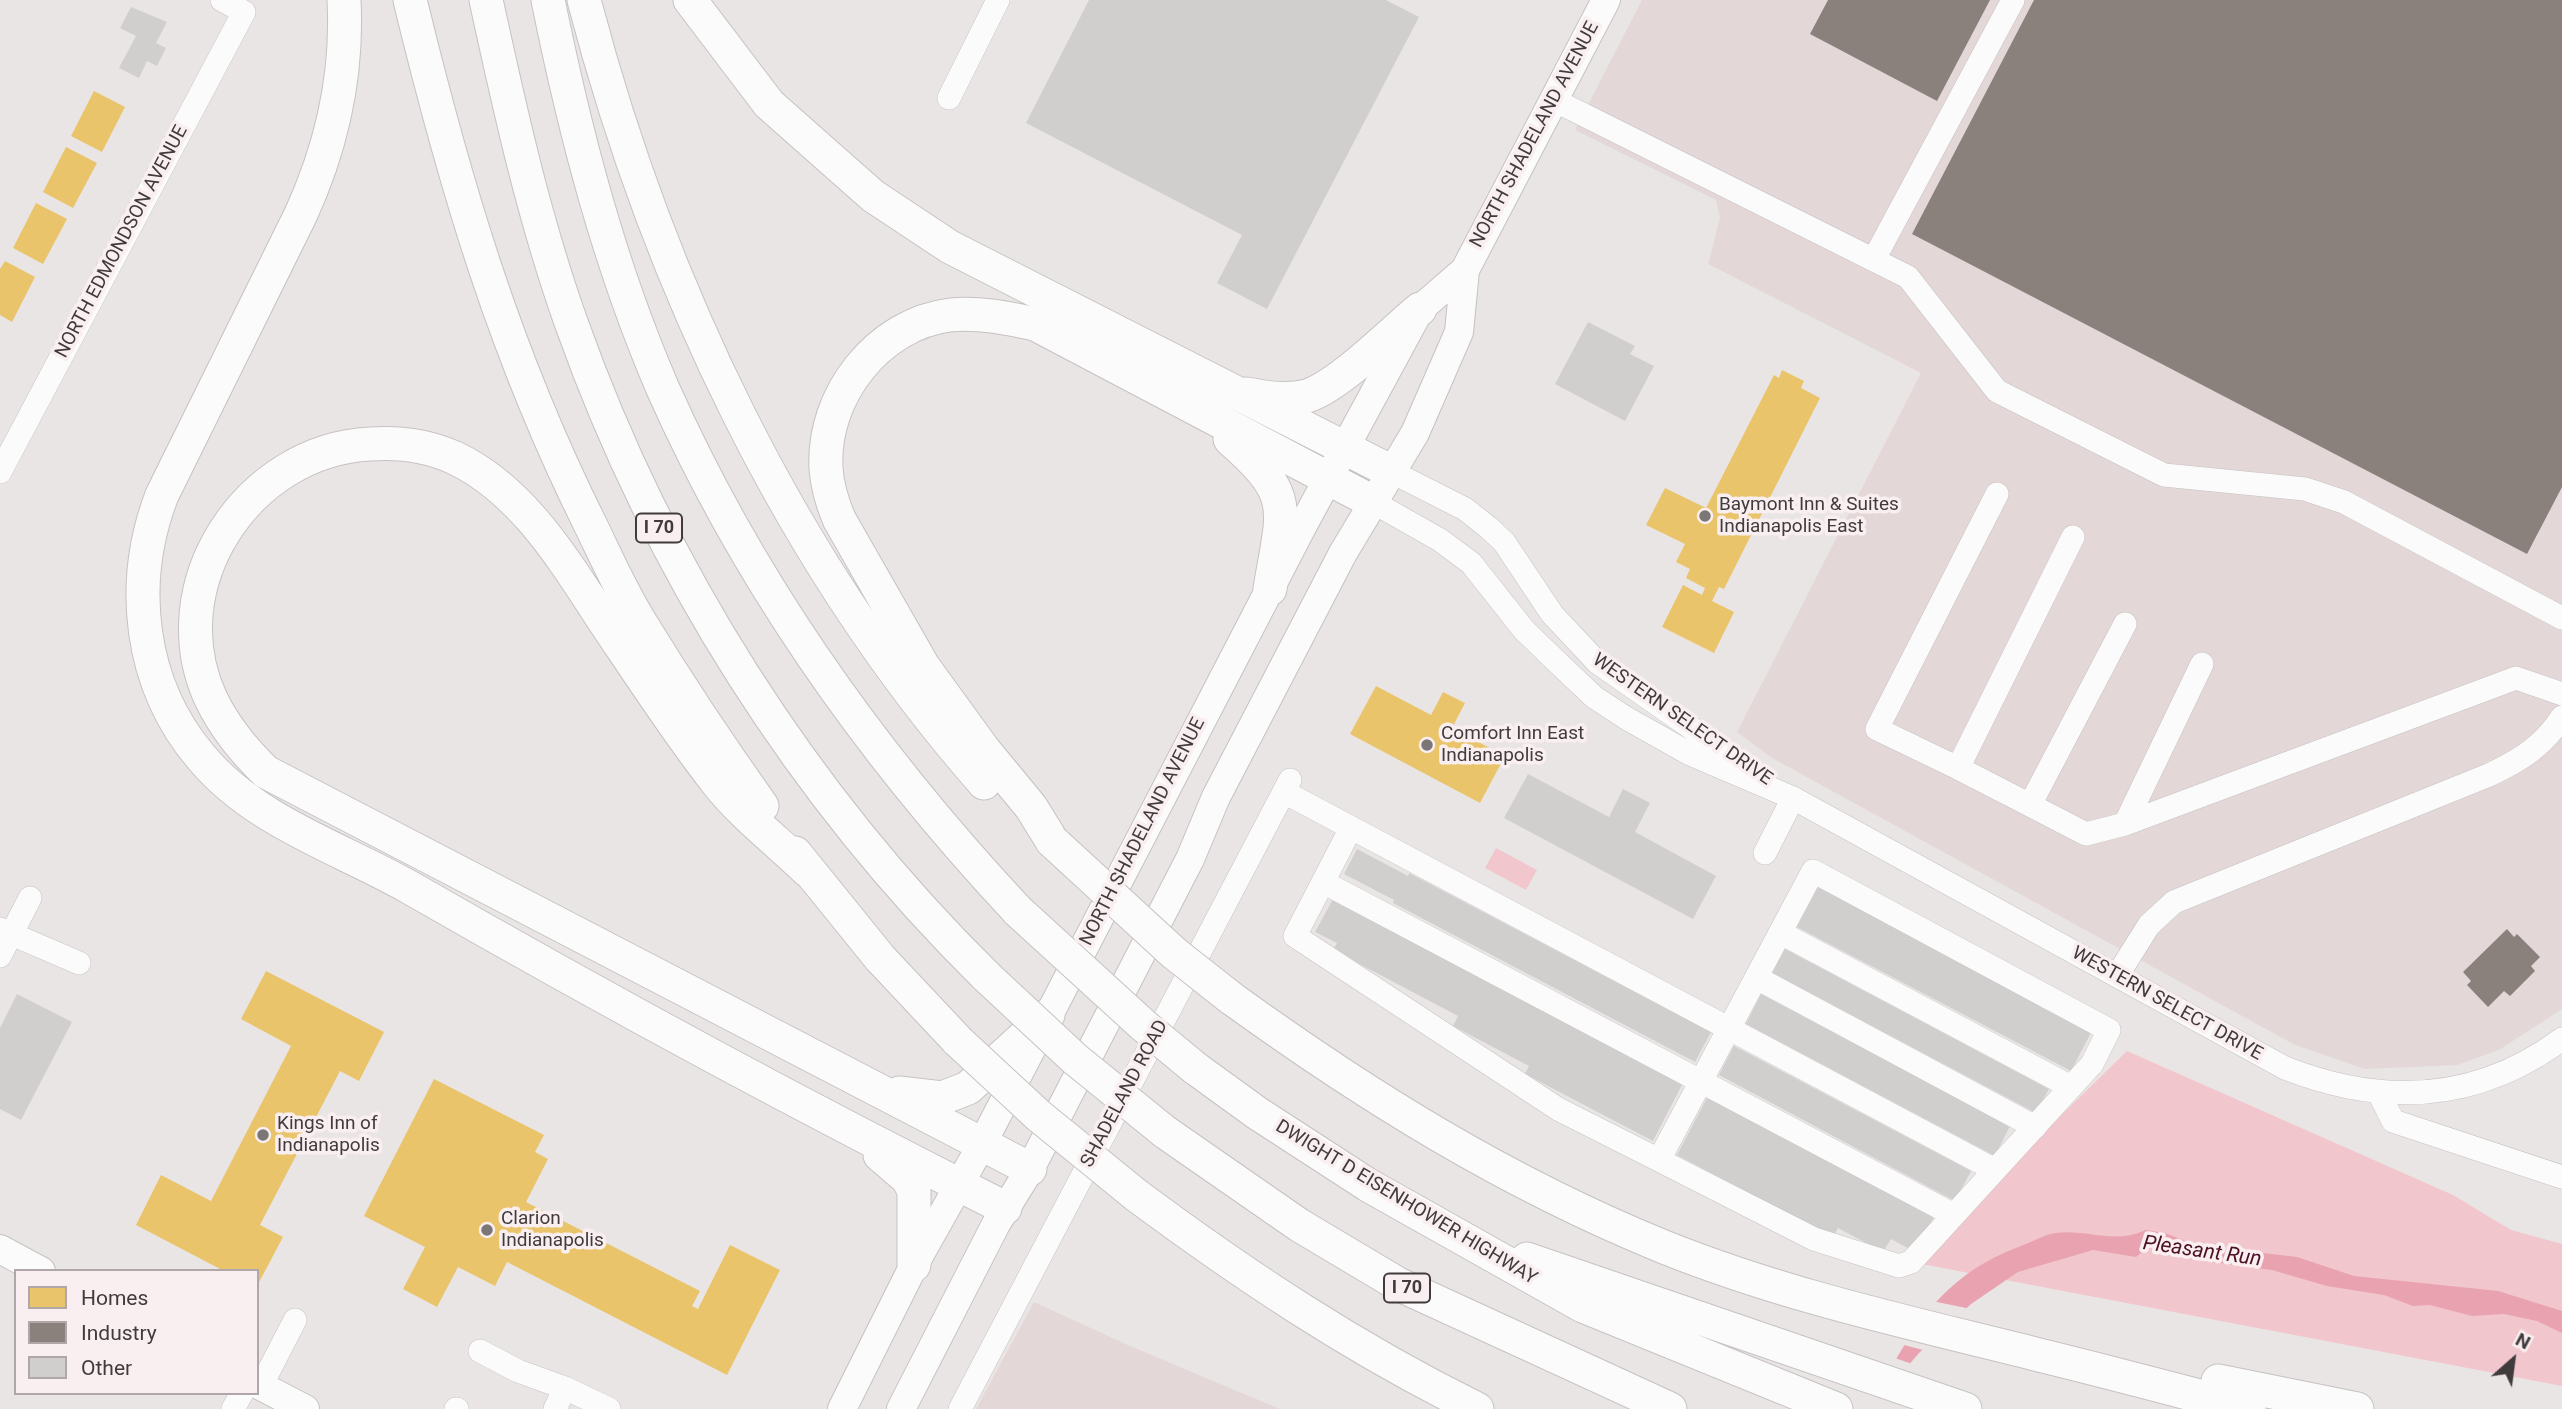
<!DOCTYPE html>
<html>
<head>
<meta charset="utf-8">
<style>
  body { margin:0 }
  #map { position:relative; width:2562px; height:1409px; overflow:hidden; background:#eae5e5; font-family:Roboto,sans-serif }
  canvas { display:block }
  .legend { position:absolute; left:14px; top:1269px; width:245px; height:126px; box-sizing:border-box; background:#faeff0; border:2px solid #b0a7a8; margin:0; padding:9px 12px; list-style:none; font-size:21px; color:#403b3c }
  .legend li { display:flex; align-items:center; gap:14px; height:35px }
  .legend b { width:35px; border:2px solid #b0a7a8 }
  .north { position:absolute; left:2478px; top:1325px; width:70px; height:70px; -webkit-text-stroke:5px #faeff0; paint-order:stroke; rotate:28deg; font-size:19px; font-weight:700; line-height:28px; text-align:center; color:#403b3c }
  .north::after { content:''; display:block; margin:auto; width:24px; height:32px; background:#403b3c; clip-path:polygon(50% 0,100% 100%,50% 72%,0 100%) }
</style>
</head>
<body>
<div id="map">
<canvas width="2562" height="1409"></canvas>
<ul class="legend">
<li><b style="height:19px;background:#e9c46a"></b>Homes</li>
<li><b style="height:19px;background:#8a817c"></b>Industry</li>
<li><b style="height:19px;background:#d1cfce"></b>Other</li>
</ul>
<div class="north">N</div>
</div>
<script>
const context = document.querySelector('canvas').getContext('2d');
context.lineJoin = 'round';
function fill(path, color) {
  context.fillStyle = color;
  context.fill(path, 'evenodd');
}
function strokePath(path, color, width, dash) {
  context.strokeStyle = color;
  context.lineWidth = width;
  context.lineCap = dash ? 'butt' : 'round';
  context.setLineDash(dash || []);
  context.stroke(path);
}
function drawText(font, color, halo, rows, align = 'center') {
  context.font = font + ' Roboto,sans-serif';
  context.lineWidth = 7;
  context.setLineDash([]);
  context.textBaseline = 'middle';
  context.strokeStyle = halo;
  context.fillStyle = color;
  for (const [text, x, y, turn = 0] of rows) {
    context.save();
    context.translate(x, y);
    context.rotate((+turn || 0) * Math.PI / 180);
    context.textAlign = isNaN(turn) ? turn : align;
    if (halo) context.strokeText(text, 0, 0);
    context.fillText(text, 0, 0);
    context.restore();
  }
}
fill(new Path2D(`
  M1642,0h920v1009l-63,41 -42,15 -92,4 -70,-24 -523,-287 -35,-26 184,-359 -213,-109 12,-46 -4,-18 -141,-70z
  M1034,1302l96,44 150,63h-304z`), '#e4d7d8');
fill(new Path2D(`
  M1496,848l41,22 -11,20 -41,-22z
  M2127,1051l326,144 58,35 51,14v142l-651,-124z`), '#f2c6cd');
fill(new Path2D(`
  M2145,1230l20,3 30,12 102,12 57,19 144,15 64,20v22l-25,-12 -33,-7 -32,2 -42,-11 -17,1 -29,-11 -57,-9 -55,-16 -82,-11 -39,-14 -15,12 -43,-7 -75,22 -47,32 -52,49 -48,56c36,-75 68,-133 150,-163 11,-4 24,-12 35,-13 31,-4 59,12 89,-3z`), '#e8a2b0');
fill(new Path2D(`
  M1932,1301l39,8 -44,42 -27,-7z
  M1892,1357l23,8 -40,44h-33z`), '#eae5e5');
fill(new Path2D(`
  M94,91l31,16 -23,45 -31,-16z
  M66,147l31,16 -24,45 -30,-16z
  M36,203l31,16 -24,45 -30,-16z
  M5,261l30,16 -23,45 -12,-7v-46z
  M1782,370l22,11 -3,7 19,10 -96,191 -5,-2 -7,14 22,11 -20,41 -52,-26 21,-42 19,10 3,-7 -19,-10 4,-9 -14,-7 9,-18 -39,-19 19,-37 41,20 68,-133 5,3z
  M1376,686l55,29 12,-23 22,11 -13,25 53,28 -25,47 -130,-69z
  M266,971l118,61 -25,49 -19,-10 -80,154 23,12 -26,49v-15h-33l-88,-46 25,-50 50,26 80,-155 -50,-27z
  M434,1079l110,56 -9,17 13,7 -22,43 174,89 -8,15 6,3 32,-64 50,25 -53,105 -220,-113 -12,24 -37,-19 -21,40 -34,-18 22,-42 -61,-31z`), '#e9c46a');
fill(new Path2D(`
  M1828,0h162l-53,101 -127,-67z
  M2034,0h528v487l-35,67 -615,-320z
  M2507,929l7,8 3,-3 23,23 -9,9 4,5 -25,25 -6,-5 -16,16 -21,-22 4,-4 -8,-9z`), '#8a817c');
fill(new Path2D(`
  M1089,0h297l33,17 -152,292 -50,-26 25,-48 -216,-112z
  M131,7l36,15 -11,21 10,5 -9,18 -10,-5 -8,17 -20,-10 17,-32 -16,-8z
  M1588,322l47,24 -5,8 24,12 -29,55 -70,-37z
  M1528,774l81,43 14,-28 27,14 -15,29 81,44 -23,43 -189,-101z
  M1357,849l51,27 1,-3 302,159 -16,30 -302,-159 1,-3 -50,-26z
  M1818,887l274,144 -21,40 -274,-144z
  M1333,899l350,184 -30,58 -128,-67 4,-8 -76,-40 5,-10 -125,-66 4,-7 -22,-11z
  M1785,949l264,140 -13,24 -264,-140z
  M17,994l55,28 -51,98 -21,-11v-81z
  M1761,994l249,132 -15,30 -249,-132z
  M1734,1046l237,125 -16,30 -236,-126z
  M1708,1096l227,119 -20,37 -24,-13 -8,13 -45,-24 -5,9 -156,-82z`), '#d1cfce');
const minor = new Path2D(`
  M949,98l49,-98
  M1554,100l354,177 89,114 167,84 141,14 39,13 218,116
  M1874,259l139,-259
  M0,472l244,-460 -22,-12
  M1392,472l73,37 24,19 15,14 48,72 45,48 153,107
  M1997,494l-120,235 81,39 115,-231
  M1373,502l67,38 31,23 53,67 31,30 39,37 32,21 64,36 103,44 492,270c97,38 191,35 277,-29
  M1958,768l72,37 95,-181
  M1284,792l711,378 97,-106 17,-34 -296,-159 -154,289 155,79 85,27 12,-4 84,-92
  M2030,805l56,29 39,-10 77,-160
  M2125,824l391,-146 46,16
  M1351,828l-28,54 631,333
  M1765,853l28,-55
  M1323,882l-28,54 263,173 101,51
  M0,929l79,34
  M1781,933l290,154
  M0,956l30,-58
  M2117,976l32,-51 25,-23 315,-127c32,-15 54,-29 73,-58
  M1757,978l278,149
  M2379,1093l14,28 169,56
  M480,1351l38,20 47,17
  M261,1386l34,-66
  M233,1409l9,-16
  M456,1409h1
  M555,1409l10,-21 44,21
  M960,1409l330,-629`);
const major = new Path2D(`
  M0,1249l41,22
  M257,1384l48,25
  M842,1409l72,-144 68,-121 321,-619 117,-216 45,-39 141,-270
  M901,1409l95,-185 34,-55 160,-310 26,-62 127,-244 72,-120 44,-101 6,-62`);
const highway = new Path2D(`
  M344,0c4,75 -12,146 -43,214l-139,281c-34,88 -23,189 39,262 53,64 137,90 208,130 195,112 394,220 596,321
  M410,0c45,185 95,354 181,526 16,33 31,67 51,99 38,62 78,122 120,181
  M486,0c24,110 48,219 86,325 87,244 230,470 415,652
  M548,0c27,133 61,264 115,389 86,194 210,367 355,522
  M584,0c74,283 206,562 400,783
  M690,0l79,104 104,92 77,51 442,225
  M1247,394c19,4 41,7 60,2 32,-10 85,-64 113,-87
  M1230,439c66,58 53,69 40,150
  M1052,841l-21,-34 -47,-57 -61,-84 -84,-147c-7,-17 -12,-33 -13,-51 -4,-72 52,-144 124,-153 29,-3 57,3 85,9l338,178
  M795,853l85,105 78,83
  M808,871c-31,-30 -68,-58 -93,-91 -39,-50 -74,-104 -109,-156 -41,-62 -82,-133 -151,-166 -26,-12 -57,-16 -85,-14 -122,6 -212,141 -159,255 14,29 32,51 55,73l764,397
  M1231,998c137,99 276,185 433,249 122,49 248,76 375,108 70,17 140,36 210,54
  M1195,1068l62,45 111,72 215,121 253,103
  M899,1093l43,5 26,-10 80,-73
  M1165,1132l134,93 99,59 272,125
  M880,1155l28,24 6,12v74
  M1136,1195c109,81 219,154 341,214
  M1527,1259l438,150
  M2218,1381l139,28`);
strokePath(minor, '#c6c2c2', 24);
strokePath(major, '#c6c2c2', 30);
strokePath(highway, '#c6c2c2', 35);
strokePath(minor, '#fcfbfb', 23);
strokePath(major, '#fcfbfb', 28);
strokePath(highway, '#fcfbfb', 33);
const highwayBridge = new Path2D(`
  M1052,841l122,112 57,45
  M1018,911l125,114 52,43
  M987,977l88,82 90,73
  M958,1041l81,75 97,79`);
strokePath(highwayBridge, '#c6c2c2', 35, []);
strokePath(highwayBridge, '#fcfbfb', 33);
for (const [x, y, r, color] of [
  [1705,516,7,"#7c7677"],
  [1427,745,7,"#7c7677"],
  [263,1135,7,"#7c7677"],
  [487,1230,7,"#7c7677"]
]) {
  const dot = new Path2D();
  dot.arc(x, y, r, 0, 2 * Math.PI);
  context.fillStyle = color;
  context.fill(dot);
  strokePath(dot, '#faeff0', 2.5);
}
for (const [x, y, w] of [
  [659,528,46],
  [1407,1288,46]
]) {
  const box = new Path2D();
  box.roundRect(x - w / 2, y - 14.5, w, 29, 5);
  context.fillStyle = '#faeff0';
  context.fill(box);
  strokePath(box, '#403b3c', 2);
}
drawText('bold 18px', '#403b3c', null, [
  ["I 70",659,528],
  ["I 70",1407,1288]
]);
drawText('19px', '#403b3c', '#faeff0', [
  ["NORTH SHADELAND AVENUE",1535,135,-62],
  ["NORTH EDMONDSON AVENUE",122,242,-62],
  ["WESTERN SELECT DRIVE",1682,720,35],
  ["NORTH SHADELAND AVENUE",1143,832,-63],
  ["WESTERN SELECT DRIVE",2167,1004,29],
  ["SHADELAND ROAD",1125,1094,-62],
  ["DWIGHT D EISENHOWER HIGHWAY",1406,1203,31]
]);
drawText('19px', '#403b3c', '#faeff0', [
  ["Baymont Inn & Suites",1719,505],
  ["Indianapolis East",1719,527],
  ["Comfort Inn East",1441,734],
  ["Indianapolis",1441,756],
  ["Kings Inn of",277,1124],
  ["Indianapolis",277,1146],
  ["Clarion",501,1219],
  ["Indianapolis",501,1241]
], 'left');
drawText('italic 21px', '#4c1022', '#faeff0', [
  ["Pleasant Run",2202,1252,8]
]);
</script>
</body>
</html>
